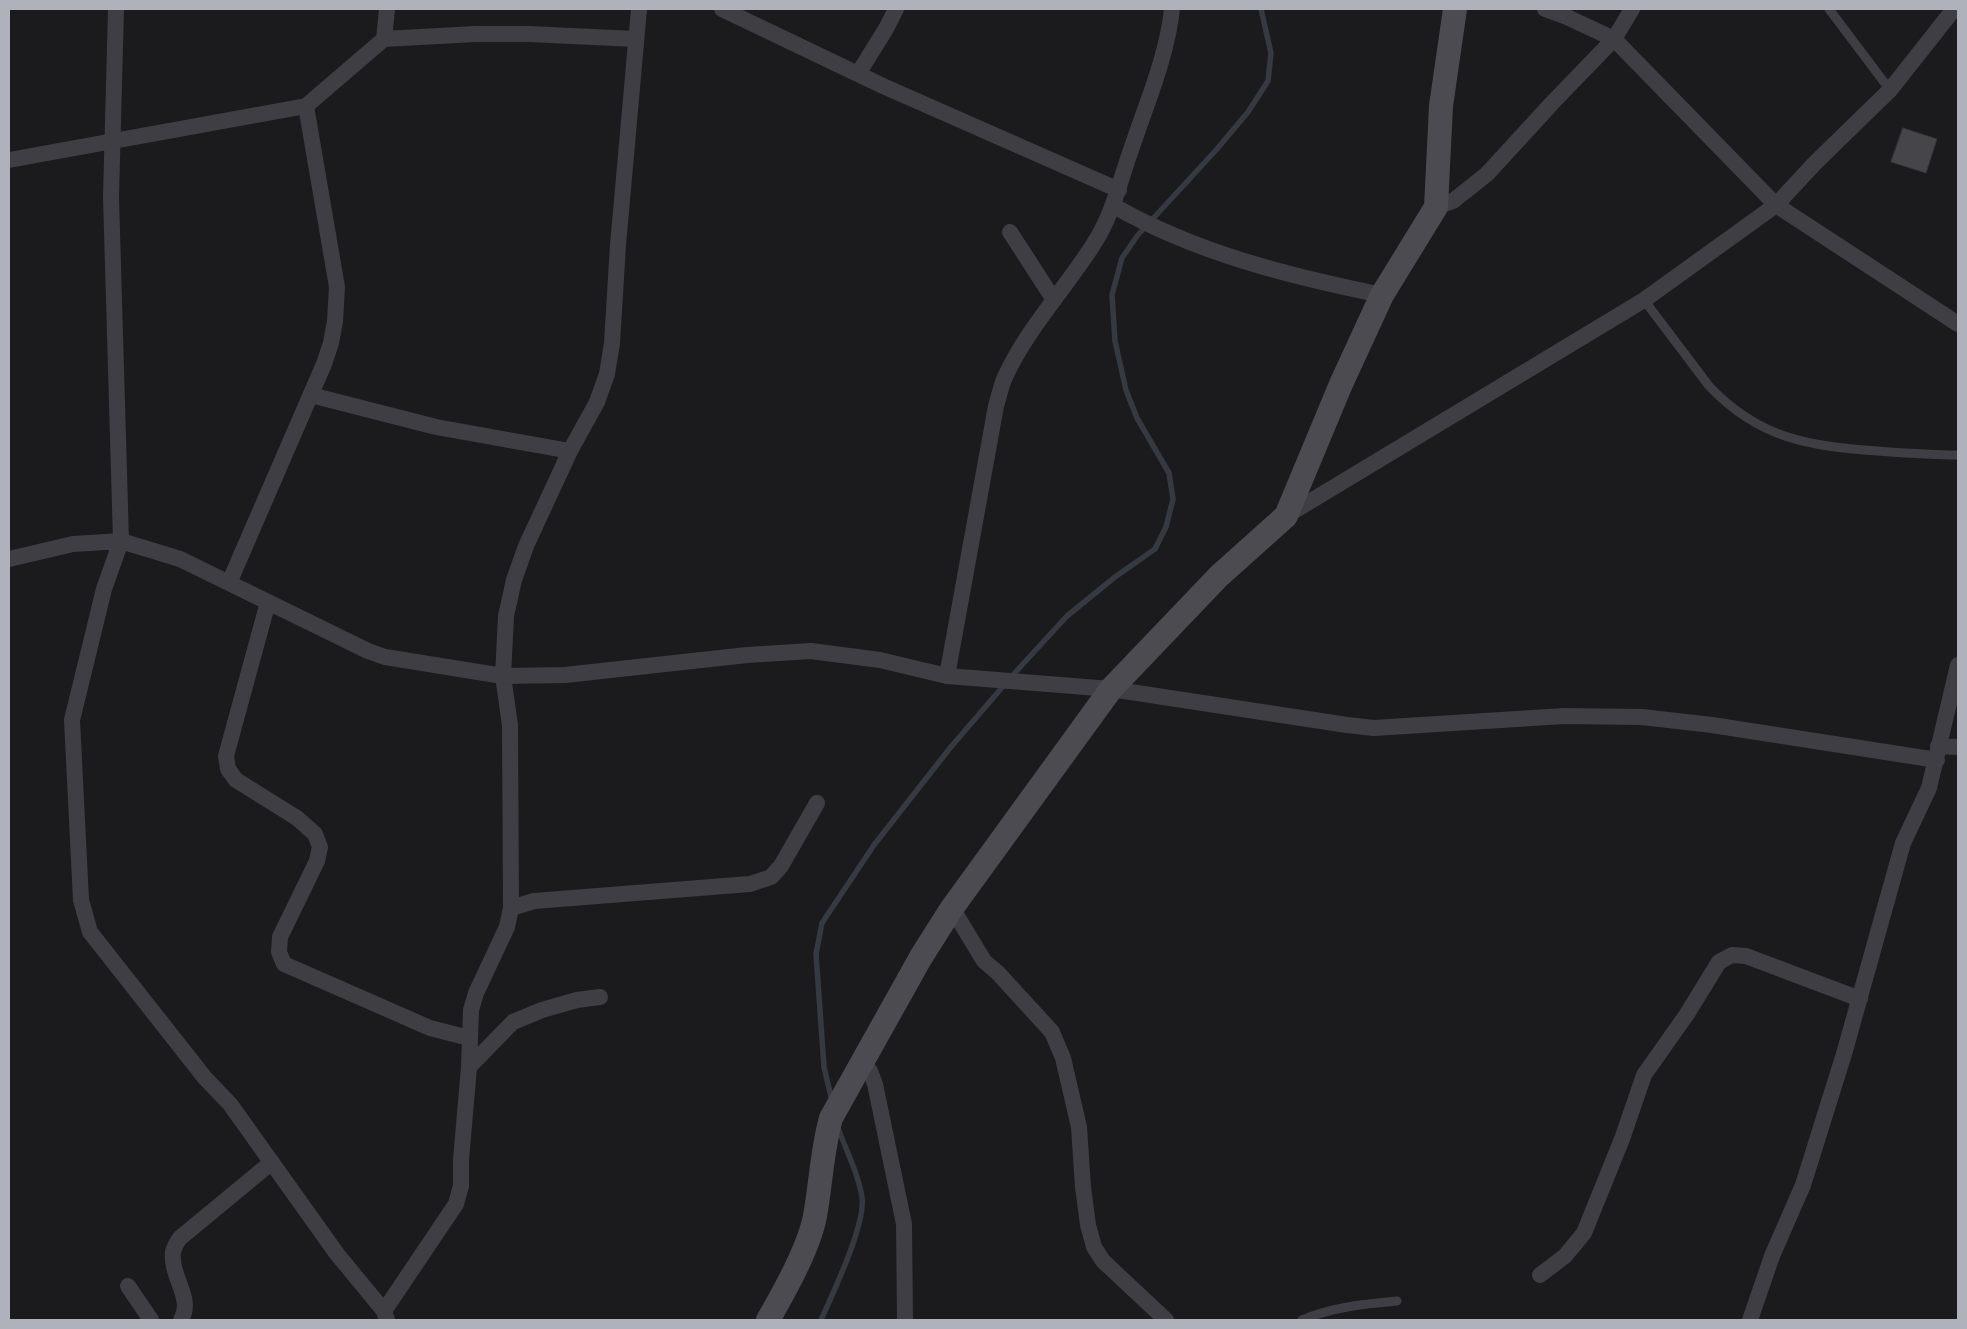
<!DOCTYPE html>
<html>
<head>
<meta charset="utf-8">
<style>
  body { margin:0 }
  #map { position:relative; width:1967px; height:1329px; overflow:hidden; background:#1b1b1d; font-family:"Space Grotesk",sans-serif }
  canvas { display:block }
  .frame { position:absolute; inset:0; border:10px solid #afb1bb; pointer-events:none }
</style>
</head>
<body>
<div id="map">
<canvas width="1967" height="1329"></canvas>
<div class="frame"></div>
</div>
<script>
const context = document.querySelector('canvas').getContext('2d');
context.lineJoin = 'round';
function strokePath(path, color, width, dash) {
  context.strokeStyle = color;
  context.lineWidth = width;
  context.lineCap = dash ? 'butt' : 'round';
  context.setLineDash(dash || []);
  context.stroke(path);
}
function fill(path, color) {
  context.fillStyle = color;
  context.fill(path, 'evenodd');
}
strokePath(new Path2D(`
  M1011,677l56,-61 48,-39 40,-28 11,-22 7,-28 -4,-26 -32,-55 -11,-28 -11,-49 -3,-46 10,-37 15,-22 80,-87 31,-37 20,-31 3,-28 -10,-44
  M832,1101l-8,-34 -8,-113 6,-31 52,-78 76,-97 55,-64
  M821,1320c12,-27 45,-96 41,-123 -4,-26 -17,-48 -25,-72`), '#343942', 5.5);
const building = new Path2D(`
  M1903,128l34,11 -11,34 -35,-11z`);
fill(building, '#46464a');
strokePath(building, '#363539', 1);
strokePath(new Path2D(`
  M1829,9l61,81
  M1644,300l65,86c50,53 100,60 169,65 27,2 53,4 80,4
  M1302,1320c31,-13 62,-16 95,-19`), '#3f3e44', 9);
strokePath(new Path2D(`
  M116,9l-5,188 10,344 -17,48 -32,131 9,180 9,32 115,146 25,26 107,150 47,57 3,9
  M722,9l161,77 236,104
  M1545,9l22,8 47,22 162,166 182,119
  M384,39l3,-30
  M858,74l29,-47 9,-18
  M9,160l297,-54 78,-67 91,-5h54l107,5
  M1114,206c82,47 175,70 268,89
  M1436,207l17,-6 34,-27 67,-73 60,-62 18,-30
  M1010,232l44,68
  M311,395l125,32 134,24
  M1286,516l358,-216 132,-95 39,-42 75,-73 64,-81
  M9,559l64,-15 48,-3 59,18 188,92 17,6 118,19 62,-1 182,-20 64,-4 69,9 67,16 164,13 236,36 27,3 190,-12 78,1 70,8 225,35
  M229,583l95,-219 7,-21 4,-22 2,-34 -31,-181
  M268,602l-42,154 2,13 8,11 61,38 18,16 5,13 -3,14 -37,76 -1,15 5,12 146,64 39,10
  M947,676l49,-270c3,-10 5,-20 9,-29 22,-48 60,-88 88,-132 20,-30 27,-65 39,-98 15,-45 35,-91 40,-138
  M1938,746l20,1
  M511,908l23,-7 216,-17 21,-7 10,-11 36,-63
  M952,908l32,53 14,12 54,59 11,26 16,69 4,60 5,38 6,22 9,14 63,59
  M862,1062l8,9 5,13 29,140 1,96
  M469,1067l44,-45 29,-12 35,-10 23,-3
  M1540,1275l25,-19 19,-23 38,-94 22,-64 43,-61 32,-52 13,-7 14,1 114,43
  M128,1286l23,34
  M384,1311l72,-107 5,-18v-26l8,-93 2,-57 5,-17 31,-66 4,-19 -1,-183 -7,-49 3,-60 8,-36 12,-34 44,-95 27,-49 10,-28 5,-31 6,-98 21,-236
  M181,1320c13,-22 -11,-43 -8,-68 1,-4 4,-10 7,-14l92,-76
  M1750,1320l22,-64 31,-71 41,-131 59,-211 26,-55 29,-123`), '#3f3e44', 16);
strokePath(new Path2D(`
  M768,1320c16,-28 41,-72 47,-104 6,-33 7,-66 16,-98l90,-161 31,-49 159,-219 108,-113 67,-60 55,-132 41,-89 54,-88 5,-101 14,-97`), '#4b4b51', 24);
</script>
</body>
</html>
